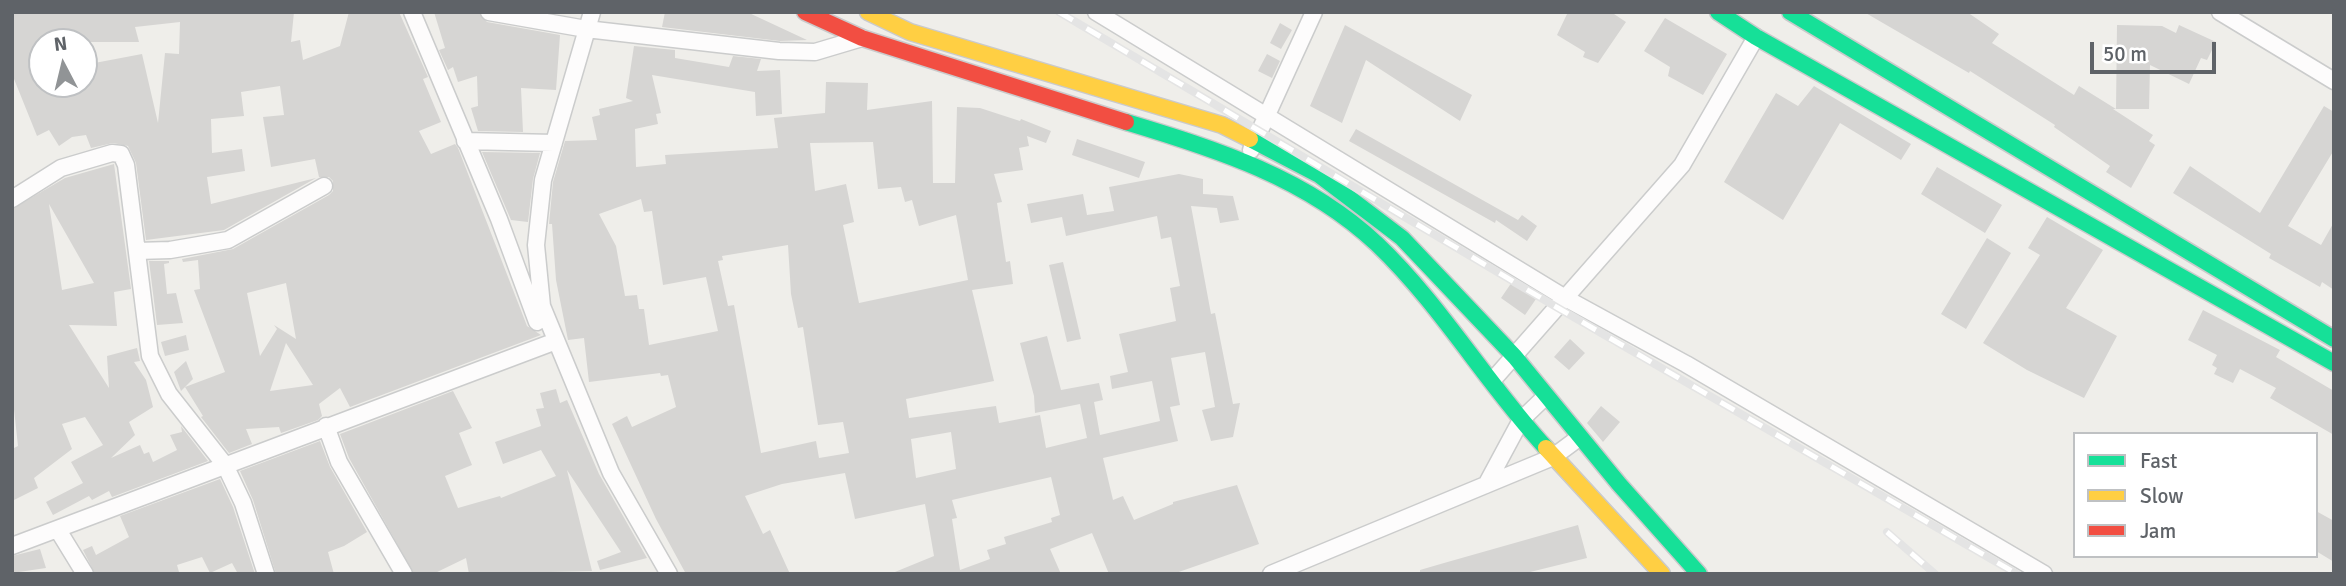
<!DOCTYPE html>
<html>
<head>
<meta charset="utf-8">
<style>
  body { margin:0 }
  #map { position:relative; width:2346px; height:586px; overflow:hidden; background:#efeeea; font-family:Signika,sans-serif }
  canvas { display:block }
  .frame { position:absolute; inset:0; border:14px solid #5f6368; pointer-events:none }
  .legend { position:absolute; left:2073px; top:432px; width:245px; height:126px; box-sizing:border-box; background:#fff; border:2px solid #bfc1c3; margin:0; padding:9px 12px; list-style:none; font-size:21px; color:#5f6368 }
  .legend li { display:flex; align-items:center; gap:14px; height:35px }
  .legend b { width:35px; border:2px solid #bfc1c3 }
  .north { position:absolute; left:28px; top:28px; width:70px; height:70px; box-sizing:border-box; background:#fff; border:2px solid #bfc1c3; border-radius:50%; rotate:353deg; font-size:19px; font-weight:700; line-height:28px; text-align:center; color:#5f6368 }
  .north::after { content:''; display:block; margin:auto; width:24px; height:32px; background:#919496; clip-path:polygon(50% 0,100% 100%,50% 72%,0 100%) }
  .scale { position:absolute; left:2090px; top:42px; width:126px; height:32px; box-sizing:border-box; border:4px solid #5f6368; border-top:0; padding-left:9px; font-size:21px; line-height:24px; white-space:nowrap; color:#5f6368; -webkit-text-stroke:5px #fff; paint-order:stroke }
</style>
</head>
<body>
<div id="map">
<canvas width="2346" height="586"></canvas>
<div class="frame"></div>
<ul class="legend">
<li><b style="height:9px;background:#16e098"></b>Fast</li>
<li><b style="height:9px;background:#ffcf43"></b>Slow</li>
<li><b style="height:9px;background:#f24e42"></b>Jam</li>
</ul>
<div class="north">N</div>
<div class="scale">50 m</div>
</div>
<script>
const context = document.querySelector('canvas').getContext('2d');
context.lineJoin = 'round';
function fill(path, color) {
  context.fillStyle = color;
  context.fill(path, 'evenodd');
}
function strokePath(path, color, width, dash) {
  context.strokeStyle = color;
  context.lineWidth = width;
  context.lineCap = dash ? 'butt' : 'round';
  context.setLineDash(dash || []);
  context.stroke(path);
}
fill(new Path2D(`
  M12,12h282l-3,30 9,-2 3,20 37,-14 9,-34h50l29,65 -5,2 18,43 -22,9 12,23 24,-10 3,4 69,178 14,9 -191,72 -10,-19 -21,16 3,12 -4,4 -37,13 -2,-6 -33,2 6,15 -23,9 -28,-36 2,-1 -18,-29 -4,4 -7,-19 12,-11 7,18 -8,8 40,-15 -31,-82 6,-1 -2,-29 -15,2 -1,-3 51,-10 96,-54 4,-4v-10l-4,-4h-10l-4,-18 -44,8 -8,-50 21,-2 -4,-29 -39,6 3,24 -33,3 1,34 30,-4 3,22 -38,6 4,27 105,-26 -92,52 -78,10 -10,-77 -8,-17 -15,-3 -22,5 -5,-13 -14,2 -13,9 -10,-16 -12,6 -25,-62zM180,22l-1,32 -14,-1 -7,70 -16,-69 -58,11v19h-42v-42h97l-4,-15zM286,283l10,56 -22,-14 3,4 -17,27 -13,-63zM286,343l27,42 -43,6z
  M434,12h45l8,10 73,13 -4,55 -35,-2 2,44 -45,-1 -7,-23 7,-2 -1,-30 -19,6 -5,-15 -5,3 -9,-20 6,-2z
  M665,12h82l60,28 -27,1 -118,-14z
  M1568,12h43l15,10 -28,41 -15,-6 2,-5 -28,-17z
  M1864,12h103l32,22 -7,9 82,52 5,-9 37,23 1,-84 45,1 14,7 3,-8 37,17 -9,18 -6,-2 -12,26 -39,-19 -1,44h-36l40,26 -4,6 6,4 -24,43 -25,-16 4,-6 -56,-39 1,-2 -85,-54 -1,2z
  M1665,18l62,36 -24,41 -35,-19 2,-9 -26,-16z
  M1280,23l12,7 -11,19 -11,-6z
  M1345,25l127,70 -12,26 -94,-61 -24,63 -32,-17z
  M634,46l41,4v8l54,9 4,-11 28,3 -4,12 23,-1 2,44 -26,2 -1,-24 -103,-17 9,38 -5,1 2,10 -23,5 1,38 30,-3 -1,-9 113,-7 -4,-30 51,-5 1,-31 42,1 -1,27 65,-9 1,82h22l2,-76 23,1 40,13 1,-2 30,12 -5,12 -19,-7 2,10 -10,2 4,22 -29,4 8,28 -5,1 9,59 4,-1 3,23 -41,6 22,91 -88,18 3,19 87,-12 3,17 41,-8 6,33 41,-10 -7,-34 -45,9 -1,-17 -14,-53 27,-7 14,54 38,-7 4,17 -9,2 6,33 60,-14 -8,-40 -40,8 -2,-13 18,-4 -9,-38 57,-13 -6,-33 10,-2 -9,-49 -10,2 -4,-23 -91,20 -4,-19 -31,6 -4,-19 56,-10 4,21 27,-4 -5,-24 70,-13 24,5v15l30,2 6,24 -19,3 -3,-15 -26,-2 20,108 4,-1 18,91 7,-1 -7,34 -22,4 -9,-31 13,-3 -10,-55 -34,6 9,47 -10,2 8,34 -75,17 10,42 10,-4 11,24 39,-16v-2l64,-17 22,59 -86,30h-64l-17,-41 -42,16 11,25h-171l44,-18 -9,-52 -70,15 -10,-46 -63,11 -37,12 18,38 7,-4 20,44h-104l-30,-55 -44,-95 15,-8 5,11 44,-20 -8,-32 -7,1 -1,-3 -71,9 -5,-44 -16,2 -12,-60 -4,-56h-3l4,-42 12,-41 32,-1 -5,-23 8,-2 -1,-6 34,-8 -7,-3zM873,142l5,47 23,-2 4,15 7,-2 7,26 37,-11 12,65 -109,23 -16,-78 11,-3 -8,-38 -31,7 -5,-48zM641,199l3,13 8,-1 11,74 43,-8 12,54 -69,14 -5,-36h-5l-2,-14 -12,1 -9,-50 -17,-32zM788,245l3,49 7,34 5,-1 15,98 25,-3 6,31 -30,5 -3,-17 -55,12 -27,-148 -6,1 -10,-45 5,-1 -1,-4zM951,432l5,37 -40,9 -5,-39zM1051,477l9,38 -9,3 1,4 -48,15 2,7 -19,6 3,9 -30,11 -8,-51 5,-1 -5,-18z
  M1267,54l13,7 -8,17 -14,-7z
  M1814,86l97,58 -10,16 -61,-37 -57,97 -59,-38 52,-89 22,13z
  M2324,106l10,6v38l-46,76 33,19 13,-23v68l-12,-8 -2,5 -51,-29 2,-4 -98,-61 17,-27 70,47z
  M1356,129l162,91 4,-5 15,11 -10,15 -31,-21 -1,3 -146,-82z
  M1077,139l68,23 -6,16 -67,-23z
  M482,152l58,1 -7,26 -5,43 -17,-2z
  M114,164l17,125 -17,3 3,34 -48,-1 40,63 -2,-32 30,-8 3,13 -6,1 12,18 7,27 -24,15 6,13 -24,23 29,-13 4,9 5,-2 4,10 24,-12 -7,-15 12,-3 -1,-6 27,35 -96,36 -3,-6 -17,9 -3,-4 -36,19 -7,-13 37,-19 -12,-21 32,-17 -18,-28 -23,7 10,25 -38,29 4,10 -26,13v-52l6,-3 -6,-55v-182l53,-31zM49,204l45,79 -32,7z
  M1937,167l65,38 -17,28 -64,-39z
  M2047,217l56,33 -37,58 51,28 -33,62 -57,-28 -44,-27 57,-88 -12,-7z
  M1987,238l24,15 -45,76 -25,-15z
  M149,261h20v2l-5,1 3,30 9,-1 7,30 -26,2z
  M1063,262l18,77 -14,3 -18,-77z
  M1512,282l24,17 -11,16 -24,-17z
  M2203,310l77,40 -4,7 58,34v44l-64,-37 6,-10 -36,-19 -7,14 -19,-9 3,-6 -5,-3 5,-10 -29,-15z
  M186,335l3,15 -24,6 -4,-14z
  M1570,339l15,14 -16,17 -15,-13z
  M556,389l4,14 7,-3 32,74 48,84 -47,12 -3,-9 24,-9 -54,-82 25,101 -123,3 -3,-16 -33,16h-19l-65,-116 -9,-24 113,-43 19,37 -13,5 13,32 -27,11 13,32 42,-12 1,2 55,-22 -15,-26 -38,14 -8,-22 46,-16 -5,-17 8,-1 -4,-15z
  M1601,406l19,16 -17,20 -16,-19z
  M320,441l10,26 37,65 -23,14 -16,6 6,22h-58l-23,-74 -13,-29z
  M220,479l13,28 22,67h-17l-6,-11 -22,10 -8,-16 -25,8 2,7 -11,2h-73l-12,-24 9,-4 4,9 33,-18 -9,-21z
  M2316,511l18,10v41l-18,-11z
  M1578,525l9,33 -65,16h-102v-4l24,-7z
  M40,549l6,19 -34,5v-17z`), '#d6d5d3');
const street = new Path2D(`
  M412,12l87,207 38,103
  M489,12l97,17 193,22 36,1 47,-14
  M592,12l-49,168 -7,65 6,61 69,167 58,101
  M1096,12l471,287 119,65 358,210
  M2220,12l114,69
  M465,141l89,2
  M1251,150l63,-138
  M12,199l49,-31 51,-15 9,1 5,11 24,191 19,38 56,71 18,38 23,71
  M137,251l33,-1 58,-10 96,-54
  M1492,381l190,-216 74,-128
  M326,426l13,36 65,112
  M1486,485l35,-65 24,-23
  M58,530l27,44
  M12,546l544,-205
  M1271,574l282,-117 27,-20`);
const fast = new Path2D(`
  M1718,12l38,25 578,326
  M1790,12l544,327
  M1126,122c90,27 181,56 251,122 64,61 109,139 169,204
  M1250,139l69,36 83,63 113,119 104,127 80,90`);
const slow = new Path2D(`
  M868,12l42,20 312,93 28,14
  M1546,448l116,126`);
const jam = new Path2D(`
  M805,12l57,26 264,84`);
strokePath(street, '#cbcccc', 19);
strokePath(fast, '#cacacb', 19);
strokePath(slow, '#cacacb', 19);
strokePath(jam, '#cacacb', 19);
strokePath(street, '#fdfcfc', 16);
strokePath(fast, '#16e098', 16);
strokePath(slow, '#ffcf43', 16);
strokePath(jam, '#f24e42', 16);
const rail = new Path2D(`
  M1059,12l499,296 459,266
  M1887,532l48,42`);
strokePath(rail, '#e4e4e4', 8);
strokePath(rail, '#fff', 5, [16]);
</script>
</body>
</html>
